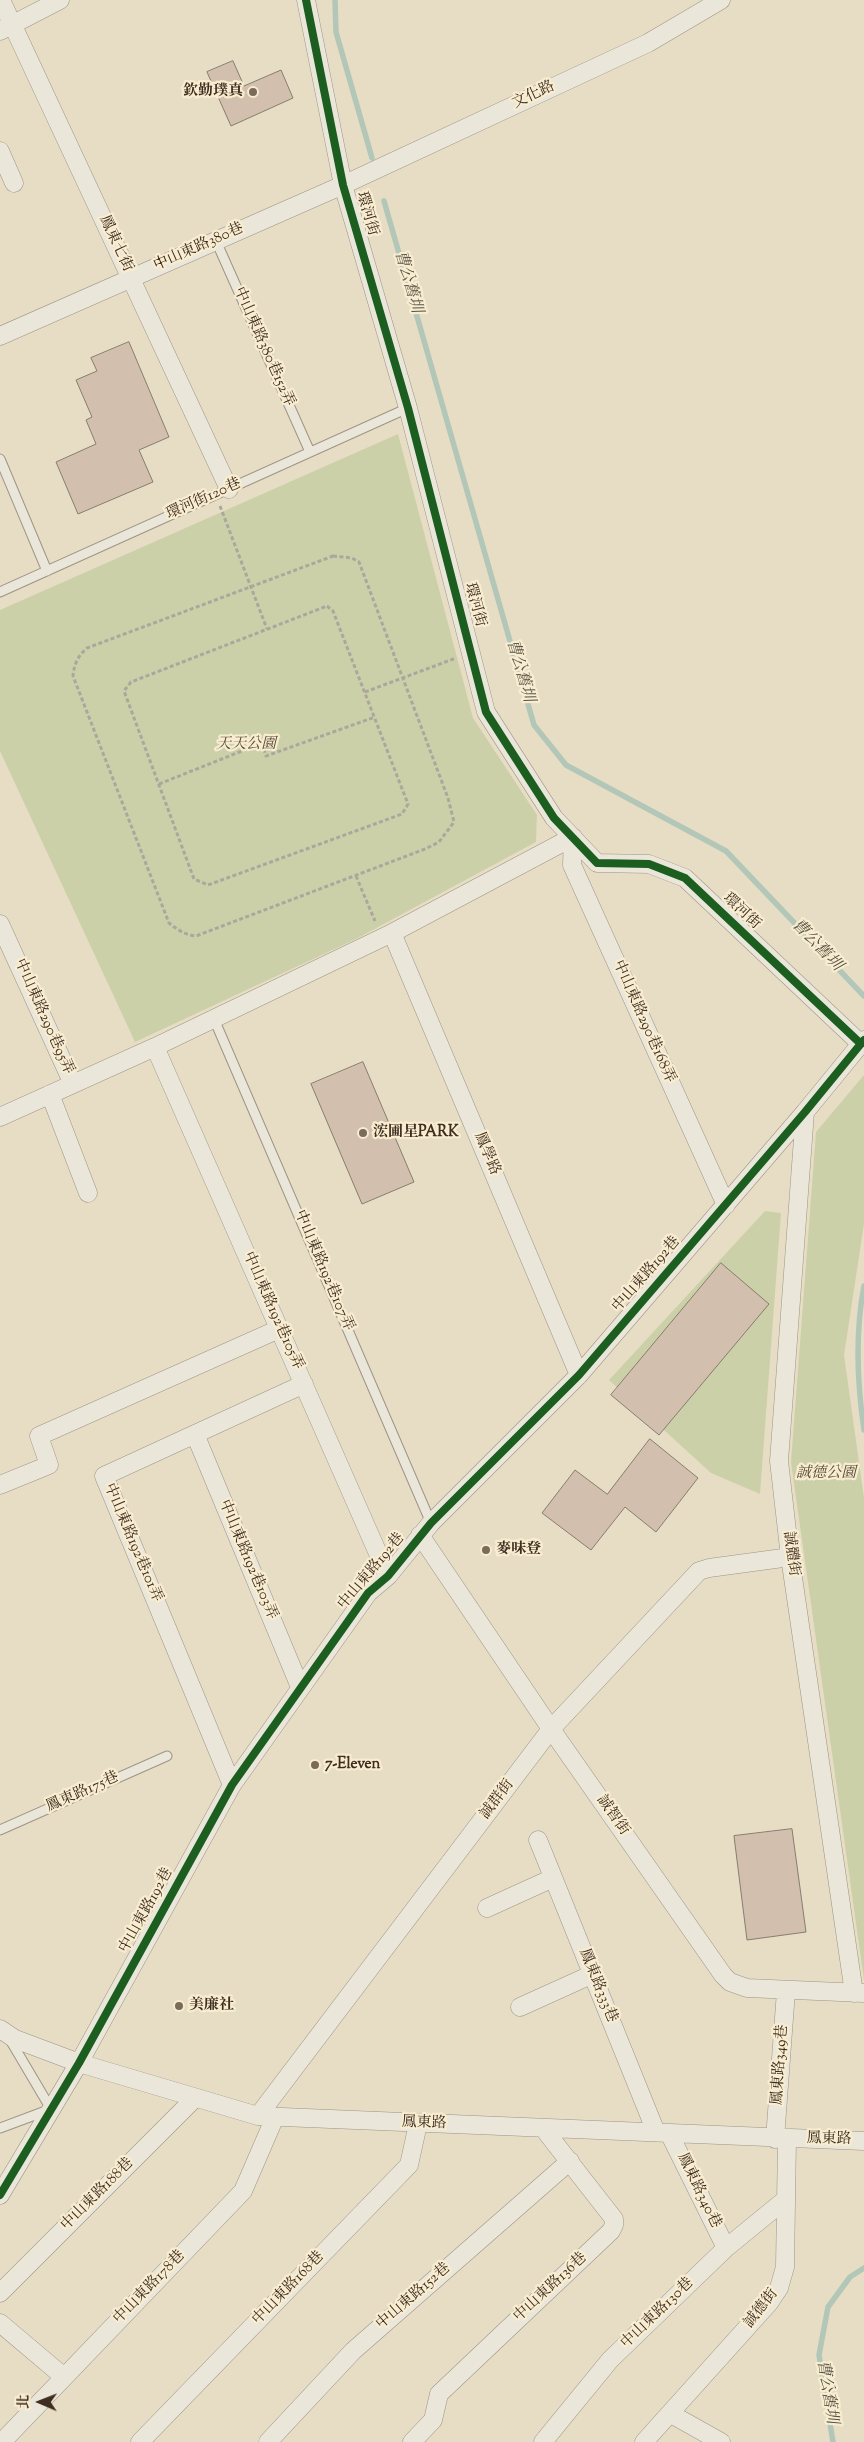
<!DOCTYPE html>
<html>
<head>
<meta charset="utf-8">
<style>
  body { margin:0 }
  #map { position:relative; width:864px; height:2442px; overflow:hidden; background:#e7ddc4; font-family:"Sorts Mill Goudy","Noto Serif TC",serif }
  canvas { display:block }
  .north { position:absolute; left:15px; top:2377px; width:50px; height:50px; -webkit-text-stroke:4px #f8edd0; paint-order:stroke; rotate:271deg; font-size:14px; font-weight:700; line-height:20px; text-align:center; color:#3f2d21 }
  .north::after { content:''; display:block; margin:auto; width:18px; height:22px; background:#3f2d21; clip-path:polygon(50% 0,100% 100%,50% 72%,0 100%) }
</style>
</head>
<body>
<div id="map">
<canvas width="864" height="2442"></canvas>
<div class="north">北</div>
</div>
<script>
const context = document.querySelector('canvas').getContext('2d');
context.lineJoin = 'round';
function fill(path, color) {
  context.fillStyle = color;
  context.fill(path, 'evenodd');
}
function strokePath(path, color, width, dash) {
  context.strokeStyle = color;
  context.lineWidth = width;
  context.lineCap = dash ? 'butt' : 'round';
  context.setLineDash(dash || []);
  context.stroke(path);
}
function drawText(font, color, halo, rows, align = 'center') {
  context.font = font + ' "Sorts Mill Goudy","Noto Serif TC",serif';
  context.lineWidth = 4.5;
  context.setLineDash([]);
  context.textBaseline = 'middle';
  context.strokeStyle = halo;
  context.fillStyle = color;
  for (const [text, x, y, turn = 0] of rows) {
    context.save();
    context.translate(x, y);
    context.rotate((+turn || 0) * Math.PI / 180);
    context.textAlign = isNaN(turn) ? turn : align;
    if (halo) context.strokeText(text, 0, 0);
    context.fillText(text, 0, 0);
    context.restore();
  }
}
fill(new Path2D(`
  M398,434l75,284 64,97 -1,27 -180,97 -221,103 -135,-291v-141z
  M864,1075v149l-20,131 20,143v482l-73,-518 25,-330z
  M765,1211l16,2 -21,281 -49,-21 -102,-93z`), '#ccd0a9');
strokePath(new Path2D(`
  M335,0l1,32 36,126
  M384,201l150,524 32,40 160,86 138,145
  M864,1286c-9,47 -7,96 0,144
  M833,2442l-14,-87 9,-48 22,-30 14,-9`), '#b2c7b7', 5.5);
const building = new Path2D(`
  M233,61l11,25 37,-16 12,28 -62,28 -24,-54z
  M129,342l40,95 -30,13 14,32 -75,32 -22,-52 40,-18 -10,-24 6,-3 -16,-37 21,-9 -6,-13z
  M363,1062l51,120 -52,22 -51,-120z
  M721,1263l48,41 -110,131 -48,-40z
  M650,1439l48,39 -42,54 -31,-25 -34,43 -49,-37 33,-43 32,24z
  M792,1829l14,103 -59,8 -13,-104z`);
fill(building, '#d2bfad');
strokePath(building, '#857d70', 1);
const lane = new Path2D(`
  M216,241l94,211
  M0,459l47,112
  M0,592l408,-184
  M214,1019l217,504
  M0,1830l167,-74
  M0,2128l51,-19 -42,-71`);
const street = new Path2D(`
  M1,0l228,489
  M306,0l37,185 65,223 78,304 68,106 43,45 52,1 36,14 176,166
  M0,31l60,-31
  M0,151l14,32
  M0,336l343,-151 305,-142 73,-43
  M0,924l73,160
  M392,933l187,442
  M155,1047l233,529
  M50,1094l38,99
  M805,1112l-26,349 11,96 64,436
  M0,1117l155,-70 237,-114 181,-96 -1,28 154,340
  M195,1434l105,253
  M0,1485l49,-20 -10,-29 240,-107
  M420,1535l131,194 172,246 7,7 17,6 117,5
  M232,1785l-128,-309 200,-92
  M538,1840l118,292
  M487,1908l66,-30
  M520,2007l73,-33
  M0,2029l15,10 64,24 179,53 606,25
  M258,2116l293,-387 148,-158 10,-3 81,-11
  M669,2133l57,115
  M775,2139l11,-148
  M0,2195l79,-132 153,-278 136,-192 20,-17 43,-53 148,-148 226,-263 59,-72
  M0,2293l195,-195
  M0,2323l64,54
  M671,2414l50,28
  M2,2442l241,-251 32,-74
  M140,2442l269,-277 9,-41
  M268,2442l85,-91 217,-190
  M412,2442l21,-22 6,-26 172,-163 3,-6v-6l-71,-91
  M543,2442l67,-82 116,-112 60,-49
  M644,2442l125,-139 10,-15 6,-21 2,-128`);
strokePath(lane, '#9d9485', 11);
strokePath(street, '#9d9485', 19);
strokePath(new Path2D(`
  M220,506l47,123
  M333,556l19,2 7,4 89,236 6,24 -15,20 -14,7 -229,87c-11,-1 -18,-6 -27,-13l-96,-247c1,-12 5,-20 14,-28z
  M327,606l6,5 75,193 -6,10 -194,71 -14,-6 -70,-188 7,-9z
  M365,692l91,-34
  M159,784l103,-41 4,13 109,-39
  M356,876l19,45`), '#aca79d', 3, [4, 2.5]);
strokePath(lane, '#eae6d9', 9);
strokePath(street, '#eae6d9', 18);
strokePath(new Path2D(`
  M306,0l37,185 65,223 78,304 68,106 43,45 52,1 36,14 176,166
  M0,2195l79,-132 153,-278 136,-192 20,-17 43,-53 148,-148 226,-263 59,-72`), '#1b5e20', 8);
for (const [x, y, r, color] of [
  [253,92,5,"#7a6b5a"],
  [363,1133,5,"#7a6b5a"],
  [486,1550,5,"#7a6b5a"],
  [315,1765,5,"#7a6b5a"],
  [179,2006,5,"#7a6b5a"]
]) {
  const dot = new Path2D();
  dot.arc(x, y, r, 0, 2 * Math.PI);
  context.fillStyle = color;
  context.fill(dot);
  strokePath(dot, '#f8edd0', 2);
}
drawText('bold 15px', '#3f2d21', '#f8edd0', [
  ["欽勤璞真",243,92,"right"],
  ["浤圃星PARK",373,1133],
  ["麥味登",496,1550],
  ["7-Eleven",325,1765],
  ["美廉社",189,2006]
], 'left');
drawText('15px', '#3f2d21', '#f8edd0', [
  ["文化路",534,96,-25],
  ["環河街",366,214,74],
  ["鳳東七街",115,244,65],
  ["中山東路380巷",199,248,-24],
  ["中山東路380巷152弄",263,347,66],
  ["環河街120巷",204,500,-24],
  ["環河街",474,605,75],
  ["環河街",741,912,43],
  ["中山東路290巷95弄",43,1017,66],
  ["中山東路290巷168弄",643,1022,66],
  ["鳳學路",486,1154,67],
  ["中山東路192巷107弄",323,1271,67],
  ["中山東路192巷",647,1275,-49],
  ["中山東路192巷105弄",272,1311,66],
  ["中山東路192巷101弄",132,1543,67],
  ["誠體街",790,1554,82],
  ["中山東路192巷103弄",247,1560,67],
  ["中山東路192巷",372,1572,-50],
  ["鳳東路175巷",83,1793,-24],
  ["誠群街",498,1800,-53],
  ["誠智街",612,1816,55],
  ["中山東路192巷",147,1911,-61],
  ["鳳東路333巷",597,1986,68],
  ["鳳東路349巷",781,2065,-86],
  ["鳳東路",424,2124,2],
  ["鳳東路",829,2140,1],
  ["鳳東路340巷",698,2191,64],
  ["中山東路188巷",98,2195,-45],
  ["中山東路178巷",150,2288,-46],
  ["中山東路136巷",551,2288,-43],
  ["中山東路168巷",289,2289,-46],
  ["中山東路152巷",414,2297,-41],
  ["誠德街",762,2309,-52],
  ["中山東路130巷",658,2314,-44]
]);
drawText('italic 15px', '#574b38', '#f8edd0', [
  ["天天公園",246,745],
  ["誠德公園",826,1474]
]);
drawText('italic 16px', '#565145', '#f8edd0', [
  ["曹公舊圳",407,282,74],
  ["曹公舊圳",519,671,74],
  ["曹公舊圳",816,946,46],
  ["曹公舊圳",826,2392,81]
]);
</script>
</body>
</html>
